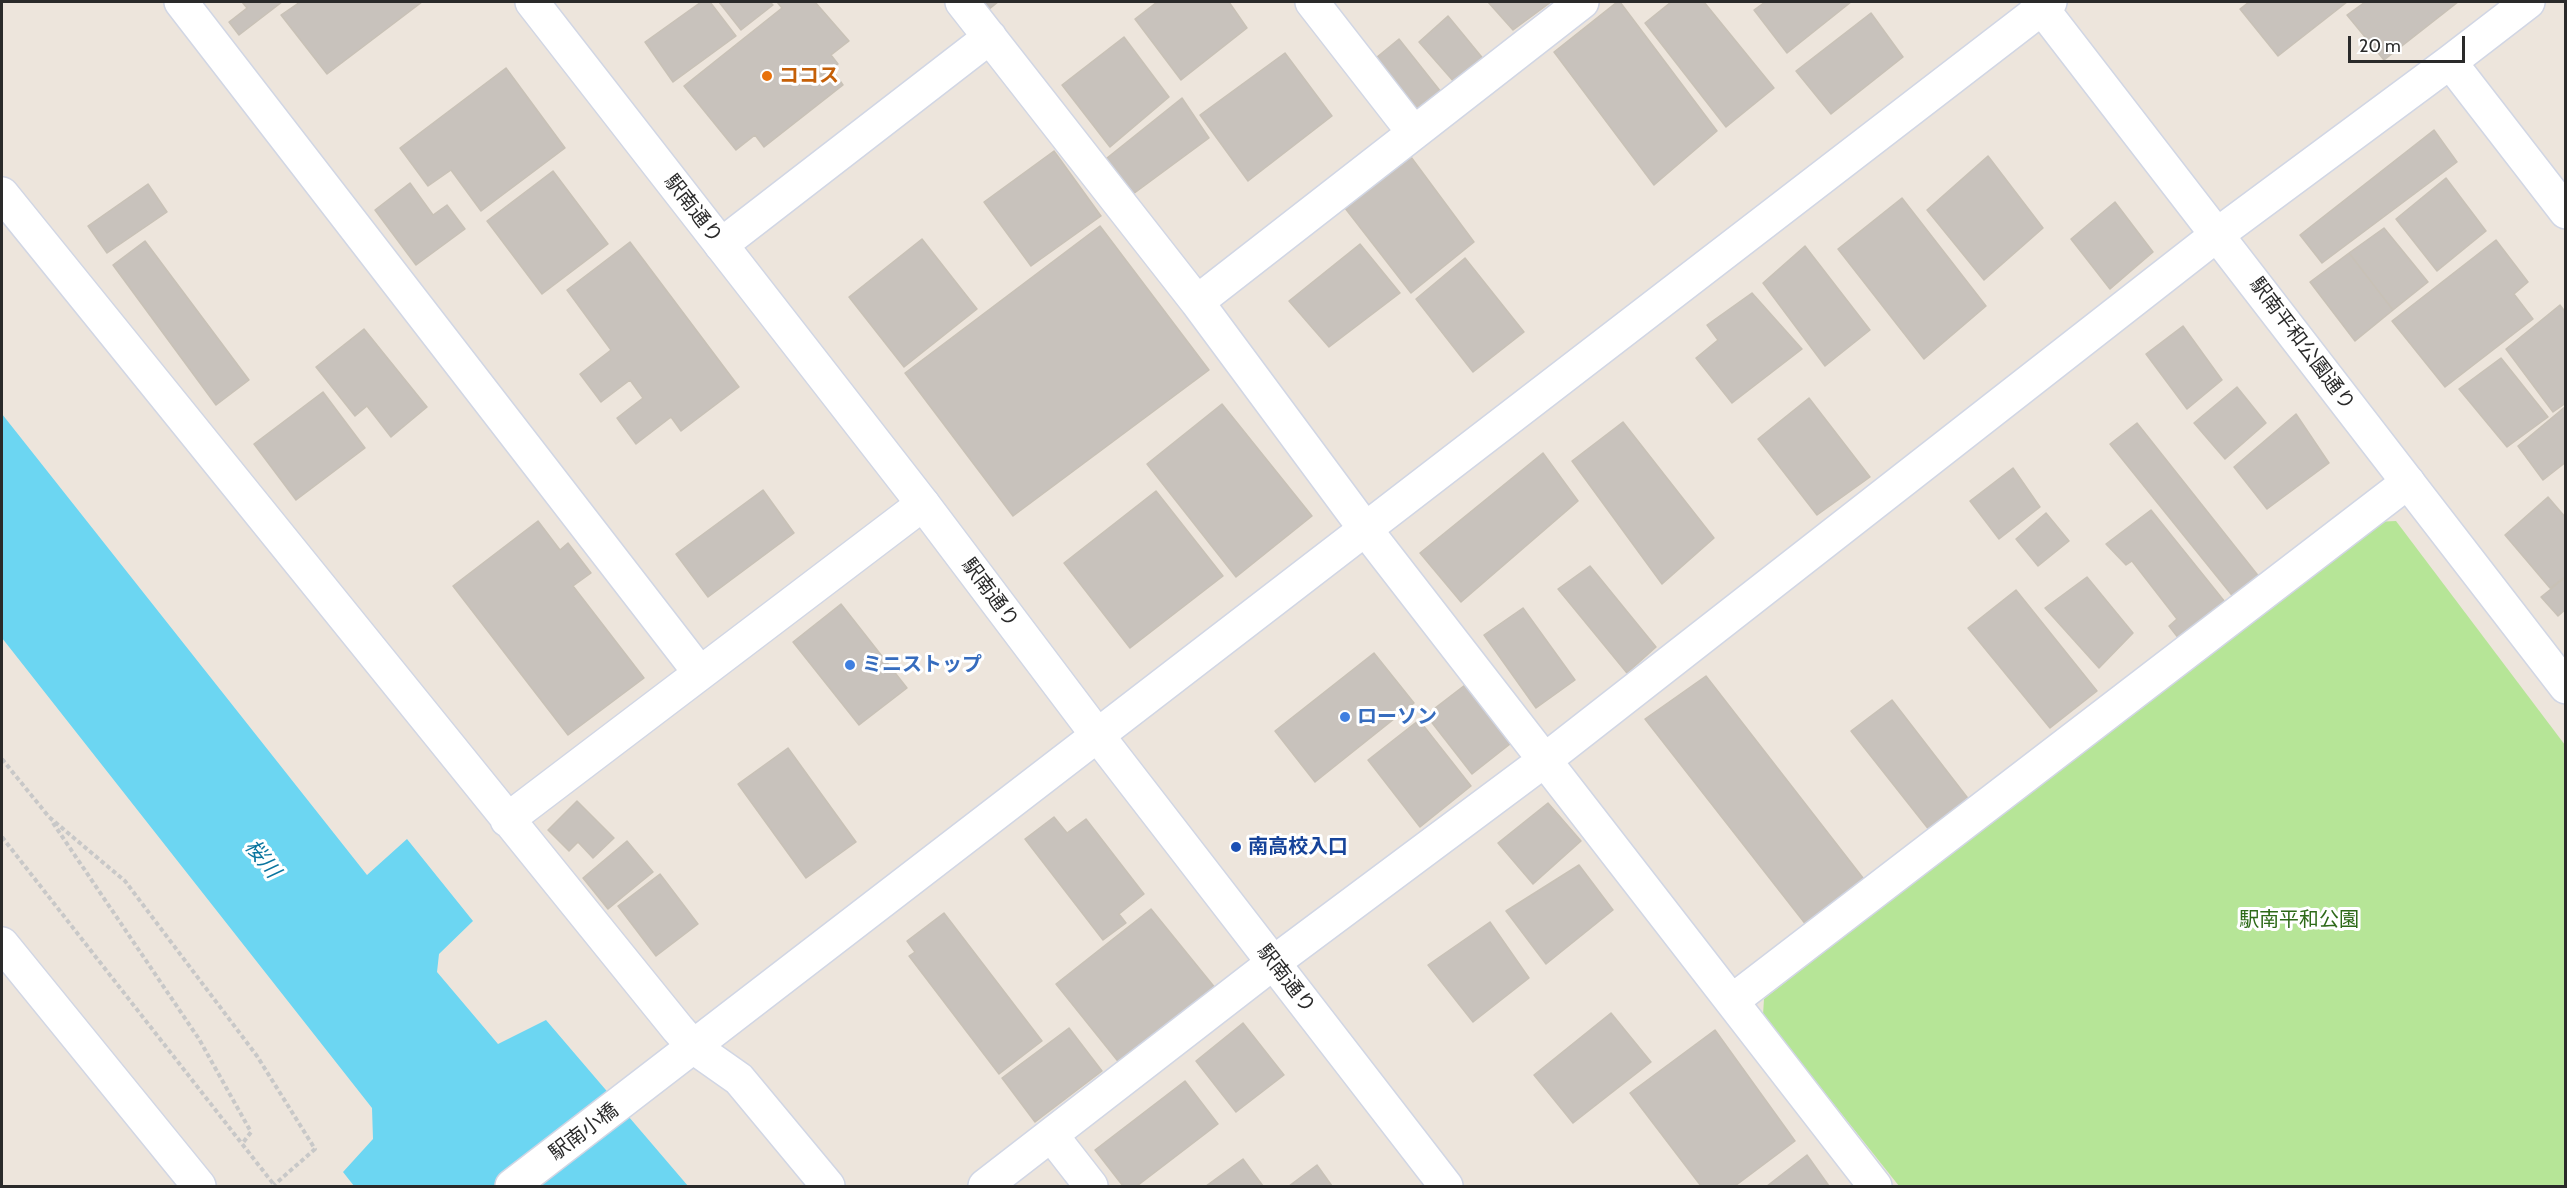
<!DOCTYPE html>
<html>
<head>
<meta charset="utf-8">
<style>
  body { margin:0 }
  #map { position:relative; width:2567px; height:1188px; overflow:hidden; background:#ede5dc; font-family:Cabin,sans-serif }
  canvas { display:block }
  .frame { position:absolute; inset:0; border:3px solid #2a2a2a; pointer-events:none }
  .scale { position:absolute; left:2348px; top:36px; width:117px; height:27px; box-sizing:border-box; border:3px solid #2a2a2a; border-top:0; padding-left:8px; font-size:18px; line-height:21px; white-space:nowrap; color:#2a2a2a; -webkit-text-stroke:4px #fff; paint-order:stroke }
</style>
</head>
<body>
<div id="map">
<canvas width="2567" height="1188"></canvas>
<div class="frame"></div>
<div class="scale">20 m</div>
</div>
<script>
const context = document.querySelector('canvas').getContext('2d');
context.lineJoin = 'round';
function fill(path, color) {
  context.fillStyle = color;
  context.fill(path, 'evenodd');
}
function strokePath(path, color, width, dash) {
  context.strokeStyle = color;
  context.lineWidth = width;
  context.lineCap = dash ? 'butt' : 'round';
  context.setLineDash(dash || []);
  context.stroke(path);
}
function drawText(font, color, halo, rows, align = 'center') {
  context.font = font + ' Cabin,"Noto Sans JP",sans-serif';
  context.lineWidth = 6;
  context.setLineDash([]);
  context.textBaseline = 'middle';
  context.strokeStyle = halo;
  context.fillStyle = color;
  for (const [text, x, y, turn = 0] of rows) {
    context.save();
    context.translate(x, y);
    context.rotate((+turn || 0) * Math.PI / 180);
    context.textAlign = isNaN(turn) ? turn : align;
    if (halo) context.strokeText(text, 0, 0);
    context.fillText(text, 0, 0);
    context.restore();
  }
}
fill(new Path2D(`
  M2396,521l169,224v441h-666l-136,-171 1,-16 611,-477z`), '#b6e597');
fill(new Path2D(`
  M2,414l365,461 40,-36 66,82 -34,33 -2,18 61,72 48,-24 142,166h-334l-11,-14 30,-33 -1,-31 -370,-470z`), '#6cd6f2');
const building = new Path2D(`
  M242,2h40l-43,33 -10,-13 18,-14z
  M300,2h122l-95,72 -46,-59z
  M701,2h9l26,34 -63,46 -28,-40z
  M719,2h51l3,3 -32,25z
  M777,2h38l34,39 -18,14 7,9 -7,4 12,17 -79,62 -9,-12 -19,15 -52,-64 98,-78z
  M973,2h25l-15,12z
  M1157,2h72l18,26 -66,52 -46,-61z
  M1488,2h63l-38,28z
  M1617,2h3l97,129 -63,54 -100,-133z
  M1671,2h33l70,86 -48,39 -81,-104z
  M1765,2h86l-64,51 -33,-43z
  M2249,2h98l-69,54 -38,-47z
  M2365,2h93l-74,58 -37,-45z
  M1871,13l32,44 -72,57 -35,-43z
  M1448,16l37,45 -30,22 -36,-41z
  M1124,37l45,60 -59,50 -48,-62z
  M1399,39l42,53 -27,24 -43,-54z
  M1285,53l47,63 -84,65 -48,-66z
  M506,68l59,80 -84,63 -30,-41 -23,16 -28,-38z
  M1182,98l27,40 -80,59 -27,-35z
  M2434,130l23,32 -135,101 -22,-28z
  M1054,151l47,65 -70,50 -47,-64z
  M1988,156l55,72 -59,52 -57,-70z
  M1411,157l63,85 -63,51 -66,-85z
  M553,171l55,73 -66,50 -55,-73z
  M2446,178l40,53 -49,40 -41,-52z
  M410,183l23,32 14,-10 18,24 -49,36 -41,-55z
  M148,184l19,28 -60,41 -19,-27z
  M1902,198l84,108 -62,53 -86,-110z
  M2115,202l38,50 -43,37 -39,-50z
  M1100,226l109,144 -196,146 -108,-143z
  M2384,228l44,54 -35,28 -44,-57z
  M922,239l55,70 -73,58 -55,-70z
  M2496,240l32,42 -14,12 19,25 -88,68 -53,-66z
  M145,241l104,139 -33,25 -103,-140z
  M630,242l109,145 -58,44 -10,-14 -35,27 -19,-26 26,-20 -13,-18 -29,22 -21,-28 31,-24 -44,-60z
  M1360,244l40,49 -71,54 -40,-46z
  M1805,246l65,84 -45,36 -62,-83z
  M2349,253l44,57 -38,31 -45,-59z
  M1465,258l59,74 -51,40 -57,-73z
  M1752,293l50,56 -70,54 -36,-45 22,-18 -11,-15z
  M2560,305l6,8v90l-13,9 -47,-63z
  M2183,326l39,54 -35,29 -41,-55z
  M364,329l63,78 -36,30 -24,-31 -12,10 -39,-49z
  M2501,358l47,59 -41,30 -48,-58z
  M2237,387l29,36 -41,36 -31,-36z
  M323,392l42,56 -69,52 -42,-56z
  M1809,398l61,79 -53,38 -59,-76z
  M1222,404l90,112 -76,61 -89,-113z
  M2566,406v56l-23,18 -25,-34z
  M2296,414l33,49 -62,46 -33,-42z
  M1623,422l91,116 -52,46 -90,-123z
  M2137,423l123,155 -25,21 -125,-155z
  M1543,453l35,48 -117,101 -41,-49z
  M2013,468l27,39 -41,32 -29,-38z
  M763,490l31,43 -86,64 -32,-43z
  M1156,491l67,85 -93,72 -66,-85z
  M2548,497l18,21v58l-16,12 -45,-53z
  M2151,510l78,97 -46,37 -14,-18 8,-7 -45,-58 -6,4 -20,-21z
  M2046,513l23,28 -31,25 -22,-27z
  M538,521l22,29 8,-7 23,30 -18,13 71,92 -76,57 -115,-149z
  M1590,566l66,81 -29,26 -69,-84z
  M2087,577l46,56 -34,35 -54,-60z
  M2566,577v32l-8,7 -17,-19z
  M2016,590l81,101 -47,37 -82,-100z
  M841,604l66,84 -48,37 -66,-83z
  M1523,608l52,72 -39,28 -52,-73z
  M1374,653l40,50 -99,79 -40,-51z
  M1706,676l157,202 -56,48 -162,-207z
  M1465,685l45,59 -38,30 -46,-59z
  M1892,700l78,101 -40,30 -79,-100z
  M1419,720l52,66 -51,41 -52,-67z
  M788,748l68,94 -50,36 -68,-94z
  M577,801l37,37 -21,20 -15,-16 -9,9 -21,-21z
  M1548,803l33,38 -48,43 -35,-41z
  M1054,817l13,16 19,-14 58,75 -25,20 7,9 -23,17 -78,-101z
  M627,841l26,31 -45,37 -25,-31z
  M1579,865l34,45 -67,54 -40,-53z
  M660,874l38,50 -42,32 -38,-50z
  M1151,909l65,80 -95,76 -65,-81z
  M944,913l98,128 -43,33 -90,-118 6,-4 -8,-11z
  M1490,922l39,56 -56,44 -45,-57z
  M1611,1013l40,49 -78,61 -39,-48z
  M1243,1023l41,52 -48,37 -40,-51z
  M1069,1028l33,43 -67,51 -33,-44z
  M1715,1030l80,111 -60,45h-34l-71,-93z
  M1185,1081l33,43 -81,62h-14l-28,-36z
  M1807,1155l22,31h-62z
  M1243,1159l20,27h-57z
  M1317,1165l15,21h-43z`);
fill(building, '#c8c2bc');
strokePath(building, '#c8c1b6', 1.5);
const minor = new Path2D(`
  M181,2l519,671
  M962,2l235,300 169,228 509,656
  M1312,2l102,131
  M2450,62l116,150
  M2,194l676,835 17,19 44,31 89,107
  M721,245l269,-208
  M1197,302l385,-300
  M507,820l416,-316
  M1732,1001l676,-519
  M1052,1136l39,50
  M985,1186l288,-223 272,-203 673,-526 232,-172 78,-60`);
const tertiary = new Path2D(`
  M532,2l391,502 175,232 348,450
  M2037,2l529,685
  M2,944l197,242
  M512,1186l1538,-1184`);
strokePath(minor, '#d1d6e4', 36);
strokePath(tertiary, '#d1d6e4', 36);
strokePath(new Path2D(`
  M2,759l47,58 76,64 132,175 58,93 -41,36
  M53,823l146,216 52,93 -9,12
  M2,837l273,349`), '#c8c8c8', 4, [4.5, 3]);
strokePath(minor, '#fff', 33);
strokePath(tertiary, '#fff', 33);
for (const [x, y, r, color] of [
  [767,76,6,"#e8710a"],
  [850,665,6,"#3f7fe0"],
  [1345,717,6,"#3f7fe0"],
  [1236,847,6,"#1a4fb4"]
]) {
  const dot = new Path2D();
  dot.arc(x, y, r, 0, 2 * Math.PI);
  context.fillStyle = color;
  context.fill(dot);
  strokePath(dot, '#fff', 2);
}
drawText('bold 20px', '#c56008', '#fff', [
  ["ココス",779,76]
], 'left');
drawText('20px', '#2a2a2a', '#fff', [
  ["駅南通り",693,209,52],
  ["駅南平和公園通り",2302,344,53],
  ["駅南通り",990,593,53],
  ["駅南通り",1286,979,52],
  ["駅南小橋",584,1132,-37]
]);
drawText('bold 20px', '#366cbe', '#fff', [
  ["ミニストップ",862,665],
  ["ローソン",1357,717]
], 'left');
drawText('bold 20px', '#164399', '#fff', [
  ["南高校入口",1248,847]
], 'left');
drawText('20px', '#2e6a18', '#fff', [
  ["駅南平和公園",2299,920]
]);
drawText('italic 21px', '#0a759f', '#fff', [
  ["桜川",262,859,51]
]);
</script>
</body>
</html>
